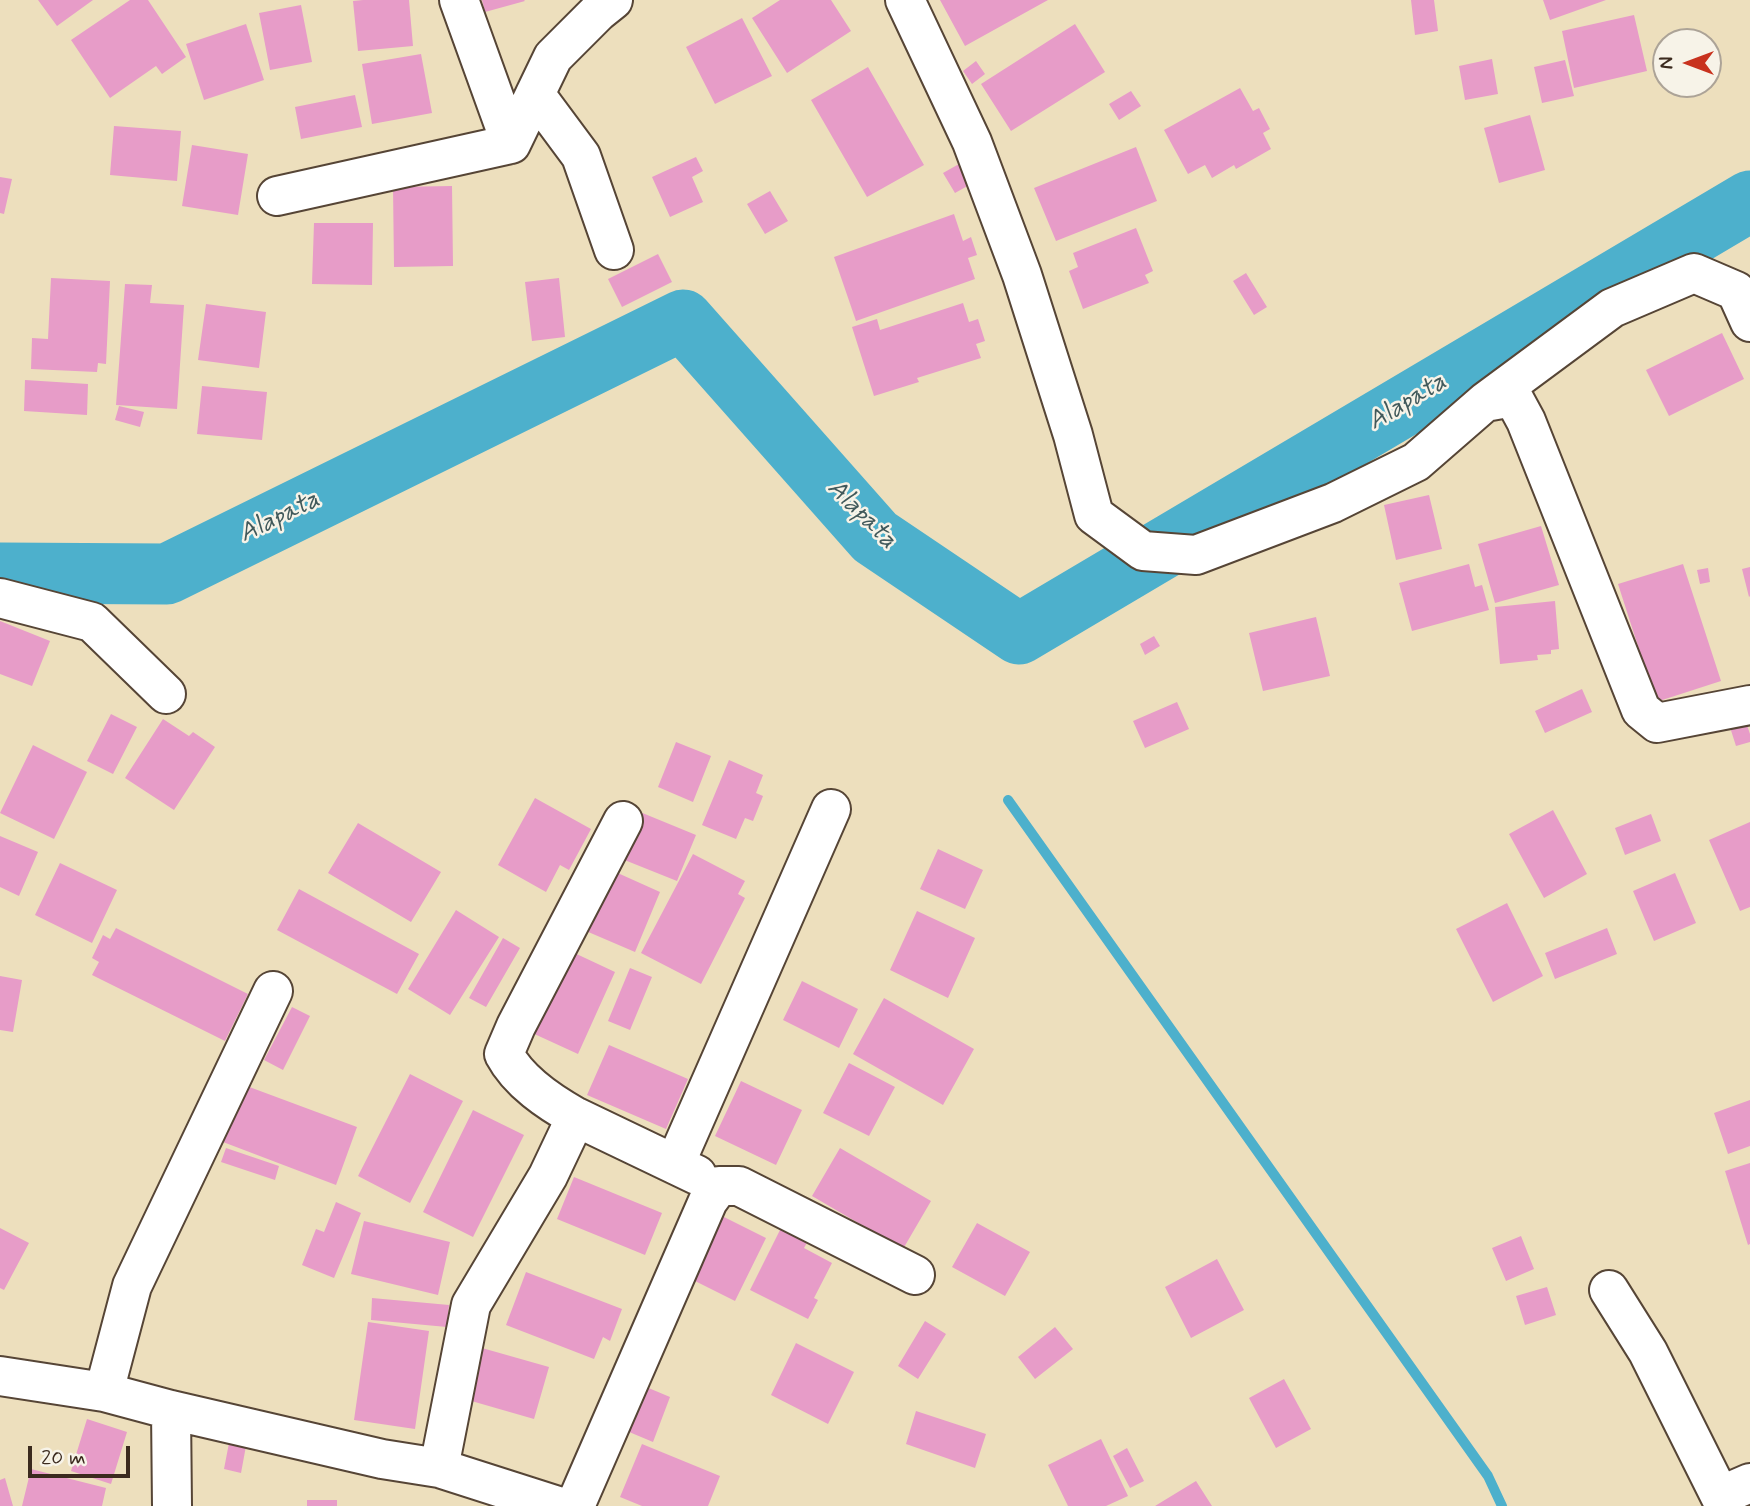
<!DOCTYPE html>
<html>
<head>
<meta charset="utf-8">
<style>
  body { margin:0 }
  #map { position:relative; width:1750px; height:1506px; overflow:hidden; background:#eddfbd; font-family:Mynerve,sans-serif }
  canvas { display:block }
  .north { position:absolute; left:1652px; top:28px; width:70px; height:70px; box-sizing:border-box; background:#f7f3e8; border:2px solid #aca397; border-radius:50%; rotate:270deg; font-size:19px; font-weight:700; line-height:28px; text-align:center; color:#3b2a1e }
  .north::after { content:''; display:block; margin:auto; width:24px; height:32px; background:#c8321e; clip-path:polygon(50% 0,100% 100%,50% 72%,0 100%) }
  .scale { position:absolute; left:28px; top:1446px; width:102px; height:32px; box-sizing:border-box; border:4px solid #3b2a1e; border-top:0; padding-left:9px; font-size:21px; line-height:24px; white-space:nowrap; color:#3b2a1e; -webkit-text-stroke:5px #f7f3e8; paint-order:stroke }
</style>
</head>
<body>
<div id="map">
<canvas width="1750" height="1506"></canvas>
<div class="north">N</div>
<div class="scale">20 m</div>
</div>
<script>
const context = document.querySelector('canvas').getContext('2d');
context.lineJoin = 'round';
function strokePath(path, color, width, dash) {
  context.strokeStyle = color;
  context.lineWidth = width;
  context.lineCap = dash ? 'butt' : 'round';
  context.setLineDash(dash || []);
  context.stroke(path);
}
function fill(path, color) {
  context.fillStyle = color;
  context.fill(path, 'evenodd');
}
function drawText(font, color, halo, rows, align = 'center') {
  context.font = font + ' Mynerve,sans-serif';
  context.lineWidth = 5;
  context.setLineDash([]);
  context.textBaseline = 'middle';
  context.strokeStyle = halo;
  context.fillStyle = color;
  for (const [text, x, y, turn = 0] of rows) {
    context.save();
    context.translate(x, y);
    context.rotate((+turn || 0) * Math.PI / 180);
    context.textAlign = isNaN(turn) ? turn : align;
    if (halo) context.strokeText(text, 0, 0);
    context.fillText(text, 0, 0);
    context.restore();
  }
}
strokePath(new Path2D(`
  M1008,800l480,676 14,30`), '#4db0cc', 10);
strokePath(new Path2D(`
  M0,573l167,1 516,-254 192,217 144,97 731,-433`), '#4db0cc', 61);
fill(new Path2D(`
  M38,0h55l-36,26z
  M130,0h18l38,57 -24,17 -6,-8 -46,32 -39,-58z
  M363,0h46l4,46 -55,5 -5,-50z
  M482,0h42l1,1 -40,11z
  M780,0h51l20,31 -64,42 -35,-55z
  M940,0h108l-83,46z
  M1411,0h23l4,31 -23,4z
  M1543,0h63l-56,20z
  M301,5l11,57 -42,8 -11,-57z
  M1634,15l13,56 -73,17 -12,-57z
  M742,18l30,58 -57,28 -29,-57z
  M246,24l18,56 -60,20 -18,-56z
  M1075,24l30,48 -94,59 -30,-47z
  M421,54l11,59 -60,11 -10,-60z
  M1492,59l6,35 -33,6 -6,-34z
  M1565,60l9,36 -32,7 -8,-36z
  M976,61l9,13 -13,10 -9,-13z
  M868,67l56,98 -57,32 -56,-97z
  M1240,88l13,23 6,-3 11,21 -7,4 8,16 -35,20 -2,-4 -22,13 -7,-13 -17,9 -24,-44z
  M1131,91l10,15 -22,14 -10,-16z
  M355,95l7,32 -61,12 -6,-32z
  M1530,115l15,55 -46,13 -15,-55z
  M114,126l67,5 -4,50 -67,-6z
  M192,145l56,9 -10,61 -56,-9z
  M1136,147l21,54 -101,40 -22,-53z
  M696,157l7,14 -11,6 11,25 -33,15 -18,-40z
  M959,164l12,20 -16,9 -12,-20z
  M0,177l12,2 -8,35 -4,-1z
  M452,186l1,80 -59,1 -1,-80z
  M770,191l18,30 -23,13 -18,-30z
  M954,214l9,27 8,-4 6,18 -9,3 7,21 -119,42 -22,-64z
  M314,223h59l-1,62 -60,-1z
  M1136,228l17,43 -8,4 4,8 -66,26 -14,-38 9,-4 -5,-14z
  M658,254l14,28 -50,25 -14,-28z
  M1246,273l21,34 -13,8 -21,-34z
  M51,278l59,3 -4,83 -8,-1 -1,9 -66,-3 1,-31 16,1z
  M559,278l6,59 -33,4 -7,-59z
  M125,284l27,1 -2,18 34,2 -7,104 -61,-4z
  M963,303l6,19 9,-3 7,22 -9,3 5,14 -64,20 2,4 -45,14 -22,-69 25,-8 3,11z
  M206,304l60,8 -7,56 -61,-8z
  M1722,333l22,46 -75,37 -23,-46z
  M25,380l63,4 -1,31 -63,-4z
  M202,386l65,6 -5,48 -65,-6z
  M119,406l25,6 -4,15 -25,-7z
  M1429,495l13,54 -46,11 -12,-55z
  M1541,526l18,59 -64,18 -17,-59z
  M1469,564l6,23 7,-2 7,25 -77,21 -13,-48z
  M1683,564l38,117 -65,21 -38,-118z
  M1750,567v29l-1,1 -7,-28z
  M1708,568l2,14 -10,2 -3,-14z
  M1555,601l4,48 -8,1v4l-14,1 1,5 -38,4 -5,-57z
  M1316,617l14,59 -67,15 -14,-58z
  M0,621l50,20 -18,45 -32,-12z
  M1154,636l6,10 -15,9 -5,-11z
  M1582,689l10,23 -47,21 -10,-22z
  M1177,702l12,27 -44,19 -12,-27z
  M111,714l26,13 -24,47 -26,-13z
  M1744,716l6,18v8l-14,4 -8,-25z
  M163,719l26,17 4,-4 22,15 -41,63 -49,-32z
  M676,742l35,14 -18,46 -35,-15z
  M33,745l54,27 -33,67 -54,-26z
  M729,760l34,15 -7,18 7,3 -10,25 -8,-3 -9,21 -34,-14z
  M535,798l56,31 -22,41 -9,-5 -14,27 -48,-27z
  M1553,810l34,64 -43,24 -35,-64z
  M640,812l56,23 -19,46 -55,-22z
  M1651,814l10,27 -36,14 -10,-27z
  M1750,822v85l-10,4 -31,-71z
  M358,823l83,49 -30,50 -83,-49z
  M0,836l38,16 -19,44 -19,-9z
  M938,849l45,21 -18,39 -45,-20z
  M693,854l52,27 -7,13 7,4 -44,86 -60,-31z
  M60,863l57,27 -25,53 -57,-28z
  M611,870l49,22 -25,60 -49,-21z
  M1675,873l21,50 -42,18 -21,-50z
  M299,889l120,65 -22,40 -120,-64z
  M1507,903l36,73 -50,26 -37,-73z
  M456,910l43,27 -49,78 -42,-26z
  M917,911l58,27 -27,60 -58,-28z
  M116,928l132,66 -23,47 -133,-66 7,-13 -7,-4 11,-23 7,4z
  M1607,928l10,26 -62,25 -10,-26z
  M503,938l17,10 -34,59 -17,-9z
  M568,950l47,22 -37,82 -48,-22z
  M630,968l22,9 -22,53 -22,-9z
  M0,976l22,4 -9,52 -13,-2z
  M802,981l56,28 -19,39 -56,-28z
  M884,998l90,51 -31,56 -90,-51z
  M292,1007l18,9 -27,54 -19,-10z
  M609,1045l79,34 -22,50 -79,-34z
  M849,1063l46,24 -26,49 -46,-23z
  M410,1074l53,27 -53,102 -52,-27z
  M741,1081l61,29 -26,55 -61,-29z
  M244,1085l113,42 -21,58 -113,-43z
  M1750,1100v46l-22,8 -14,-41z
  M473,1110l51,25 -51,102 -50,-25z
  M226,1148l53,18 -4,14 -54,-18z
  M840,1148l91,53 -28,48 -91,-53z
  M1750,1163v81l-2,1 -23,-74z
  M574,1177l88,36 -17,42 -88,-36z
  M336,1202l25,11 -27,65 -32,-13 14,-36 8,3z
  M718,1214l48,24 -31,63 -48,-24z
  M364,1221l86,21 -12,53 -87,-21z
  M977,1223l53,29 -25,44 -53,-29z
  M782,1226l27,13 -5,9 28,15 -18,35 4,2 -10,19 -58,-29z
  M0,1228l29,15 -25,47 -4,-2z
  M1521,1236l13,33 -28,12 -14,-33z
  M1217,1259l27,51 -53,28 -26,-51z
  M526,1272l96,37 -12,32 -7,-4 -9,22 -88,-34z
  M1547,1287l9,28 -31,10 -9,-29z
  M372,1298l77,7 -2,22 -76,-7z
  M925,1321l21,13 -28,45 -20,-13z
  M368,1322l61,9 -14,98 -61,-9z
  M1055,1327l18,22 -38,30 -17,-22z
  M796,1343l58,29 -26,52 -57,-29z
  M482,1348l67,19 -15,52 -66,-19z
  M1284,1379l27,50 -35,19 -27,-50z
  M639,1384l31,13 -17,45 -31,-13z
  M916,1411l70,23 -11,34 -69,-24z
  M87,1419l40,13 -16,52 -40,-13z
  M1101,1439l27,57 -22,10h-38l-20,-41z
  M229,1443l17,3 -5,27 -17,-4z
  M642,1444l78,32 -12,30h-66l-22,-9z
  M1127,1448l17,33 -14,7 -17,-32z
  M31,1469l75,19 -4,18h-80z
  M5,1478l8,28h-13v-26z
  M1196,1481l16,25h-57z
  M307,1500h30v6h-30z`), '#e79cc8');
const minor = new Path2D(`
  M459,0l52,144 42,-87 45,-45 15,-12
  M905,0l67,142 50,133 51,160 21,80 49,36 53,4 137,-52 83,-41 69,-60 28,-5 13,24 115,289 16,13 93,-18
  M535,94l46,62 33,94
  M277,196l234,-52
  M1485,402l127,-94 82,-35 42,18 14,31
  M0,598l92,24 74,72
  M576,1117l121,58
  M675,1164l156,-355
  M1609,1290l39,62 72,144 30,-13
  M0,1376l104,16 67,18 211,49 57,9 119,38
  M104,1392l28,-106 141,-295
  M171,1410l1,96
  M439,1468l32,-163 77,-129 28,-59c-27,-15 -57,-35 -72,-63l12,-28 107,-205
  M575,1506l133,-305 11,-15h20l176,89`);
strokePath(minor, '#564536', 42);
strokePath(minor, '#fff', 38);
drawText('italic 26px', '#41595b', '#f7f3e8', [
  ["Alapata",1408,403,-31],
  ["Alapata",861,515,45],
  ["Alapata",280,518,-26]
]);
</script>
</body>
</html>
